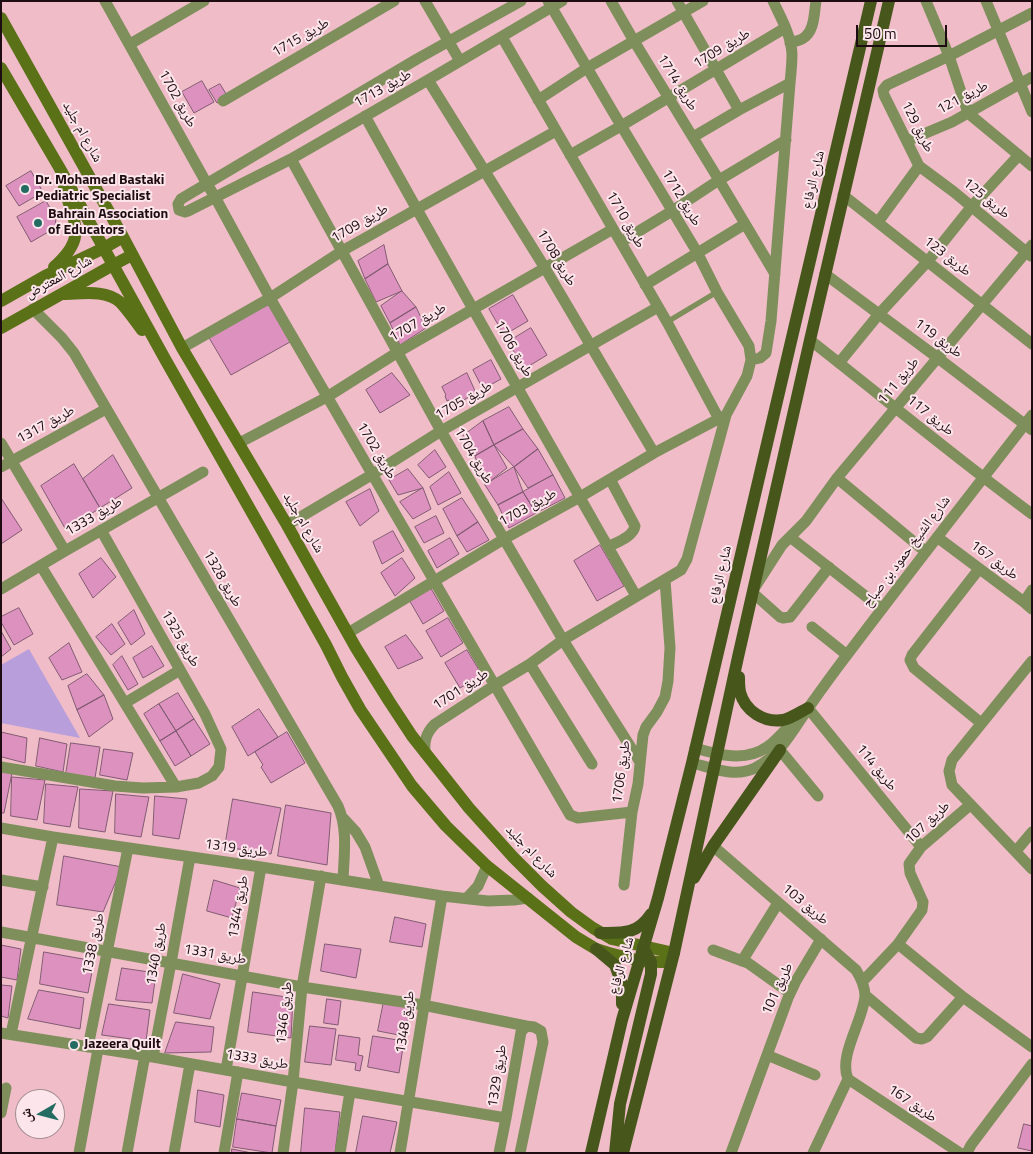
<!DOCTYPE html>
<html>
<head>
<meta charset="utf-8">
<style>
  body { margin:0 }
  #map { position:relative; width:1033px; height:1154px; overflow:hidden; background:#efbcc8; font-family:"Titillium Web","Noto Naskh Arabic",sans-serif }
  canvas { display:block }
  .frame { position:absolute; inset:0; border:2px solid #1d0c11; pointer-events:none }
  .north { position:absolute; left:15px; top:1089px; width:50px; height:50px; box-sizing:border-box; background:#fce6eb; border:1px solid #a38f94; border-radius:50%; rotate:262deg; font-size:14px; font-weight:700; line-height:20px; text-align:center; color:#1d0c11 }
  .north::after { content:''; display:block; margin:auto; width:18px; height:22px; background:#246c62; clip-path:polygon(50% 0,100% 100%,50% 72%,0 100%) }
  .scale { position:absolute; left:856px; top:25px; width:91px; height:22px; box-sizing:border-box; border:2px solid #1d0c11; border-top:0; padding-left:6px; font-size:15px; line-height:18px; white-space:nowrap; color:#1d0c11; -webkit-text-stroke:4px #fce6eb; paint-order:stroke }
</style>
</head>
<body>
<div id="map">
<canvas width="1033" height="1154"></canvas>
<div class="frame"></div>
<div class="north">ش</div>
<div class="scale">50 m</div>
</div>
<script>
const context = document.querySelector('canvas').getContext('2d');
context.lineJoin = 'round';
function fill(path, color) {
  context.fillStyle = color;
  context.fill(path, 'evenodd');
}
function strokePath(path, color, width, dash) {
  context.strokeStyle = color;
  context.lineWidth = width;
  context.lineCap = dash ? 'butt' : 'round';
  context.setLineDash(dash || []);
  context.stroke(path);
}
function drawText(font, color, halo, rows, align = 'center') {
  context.font = font + ' "Titillium Web","Noto Naskh Arabic",sans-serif';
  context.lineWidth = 4;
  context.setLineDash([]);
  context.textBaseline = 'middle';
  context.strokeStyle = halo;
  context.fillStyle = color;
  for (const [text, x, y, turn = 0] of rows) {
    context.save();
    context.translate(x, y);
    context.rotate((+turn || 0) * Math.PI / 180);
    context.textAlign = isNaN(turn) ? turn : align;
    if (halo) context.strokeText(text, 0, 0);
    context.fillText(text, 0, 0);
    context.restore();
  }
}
fill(new Path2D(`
  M29,649l51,89 -79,-15v-58z`), '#b89fdb');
const building = new Path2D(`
  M202,81l12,21 -20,11 -12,-21z
  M220,84l8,13 -11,6 -8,-13z
  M31,171l12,21 -24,14 -13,-20z
  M46,201l10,17 -1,10 -24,14 -14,-25z
  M384,245l4,19 -23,15 -7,-18z
  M388,264l14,27 -26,11 -11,-23z
  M402,291l14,16 -26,16 -9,-17z
  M513,295l15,26 -24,14 -15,-26z
  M269,305l21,37 -59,33 -23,-39z
  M416,307l10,21 -26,17 -10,-22z
  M531,328l16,27 -23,14 -16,-27z
  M491,360l10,19 -18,10 -10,-19z
  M392,373l18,22 -30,18 -14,-23z
  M467,373l9,20 -23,13 -4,-6 -2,1 -2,-5 1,-1 -4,-8z
  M509,407l14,22 -29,16 -11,-24z
  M483,421l11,24 -19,11 -12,-20z
  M523,429l15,20 -24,18 -20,-22z
  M494,445l13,23 -22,17 -10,-29z
  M538,449l15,26 -25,13 -14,-21z
  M435,450l11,17 -17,11 -11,-13z
  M113,455l19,33 -32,20 -17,-29z
  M74,464l26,44 -34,22 -25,-44z
  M514,467l9,25 -25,13 -13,-20z
  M408,469l15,19 -25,7 -9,-15z
  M449,472l12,21 -23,12 -8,-18z
  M553,475l12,23 -29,15 -13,-21z
  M423,488l8,21 -18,10 -13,-17z
  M370,489l9,22 -19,15 -14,-24z
  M523,492l13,21 -27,15 -11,-23z
  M1,498l21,32 -21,14z
  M462,498l16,24 -21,14 -14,-27z
  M436,516l8,17 -20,10 -9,-16z
  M478,522l11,18 -22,12 -10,-16z
  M393,531l11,20 -22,13 -9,-22z
  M450,538l9,16 -22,14 -9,-17z
  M600,545l24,41 -27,15 -23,-40z
  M101,558l15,19 -23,21 -14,-24z
  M402,558l13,20 -20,18 -14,-23z
  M429,585l15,26 -21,13 -15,-26z
  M19,608l14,26 -19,11 -13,-23v-5z
  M134,610l11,24 -14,11 -13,-22z
  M448,618l15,25 -22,14 -15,-26z
  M112,624l13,20 -14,11 -15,-18z
  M1,631l10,18 -10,8z
  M406,635l17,23 -25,11 -13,-22z
  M69,643l13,29 -20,8 -13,-22z
  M152,646l12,20 -21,12 -10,-20z
  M467,650l15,25 -22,13 -15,-25z
  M122,656l16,28 -10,6 -15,-25z
  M87,674l17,21 -27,15 -9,-24z
  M178,693l16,26 -18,12 -17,-27z
  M104,695l9,24 -24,18 -12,-27z
  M159,704l17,27 -16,10 -16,-27z
  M259,709l19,28 -30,19 -16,-29z
  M194,719l16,25 -19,12 -15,-25z
  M176,731l15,25 -16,10 -15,-25z
  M1,732l26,6 -2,25 -23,-6z
  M287,732l18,31 -34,20 -10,-16 2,-2 -8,-13z
  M40,738l27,6 -4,28 -27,-6z
  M71,743l29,4 -5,31 -29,-4z
  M104,749l29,4 -6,27 -27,-5z
  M1,772l11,1 -8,40h-3z
  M12,777l33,3 -8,40 -26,-4z
  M46,784l32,3 -8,40 -26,-4z
  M80,789l33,2 -8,41 -26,-4z
  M116,794l33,3 -8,40 -26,-4z
  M155,796l32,3 -8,40 -26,-4z
  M233,799l48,9 -10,46 -46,-7z
  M286,805l45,8 -4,52 -49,-9z
  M64,856l58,11 -19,45 -46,-7z
  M214,880l26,8 -8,30 -25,-7z
  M395,917l31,7 -4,23 -32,-5z
  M325,944l36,5 -5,29 -35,-7z
  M1,945l20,4 -4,31 -16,-3z
  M44,952l50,9 -6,32 -48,-9z
  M122,968l34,5 -4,30 -36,-3z
  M183,974l37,10 -10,35 -36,-6z
  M1,985l11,1 -4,32 -7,-2z
  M39,990l45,8 -4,31 -52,-10z
  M253,992l40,6 -2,40 -43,-6z
  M327,999l14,2 -3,24 -14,-2z
  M384,1001l26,5 -6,30 -26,-5z
  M109,1004l41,6 -4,31 -44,-6z
  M176,1022l38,5 -3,25 -46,1z
  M310,1026l26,3 -5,36 -26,-3z
  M339,1035l21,3 -2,17 5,1 -3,15 -5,-1 1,-7 -20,-3z
  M373,1036l31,5 -5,32 -31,-6z
  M198,1090l26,5 -4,32 -25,-5z
  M242,1093l39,7 -5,26 -39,-7z
  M305,1108l35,4 -5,41h-34z
  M363,1116l34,6 -7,31h-34z
  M237,1119l39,7 -4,27 -39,-6z
  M1024,1124l8,2v25l-14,-3z
  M232,1149l20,4h-20z`);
fill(building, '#dd91bf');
strokePath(building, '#815b72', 1);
strokePath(new Path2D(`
  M667,322l50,-30`), '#7f8f5b', 5.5);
strokePath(new Path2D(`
  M105,1l102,183 8,13 55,101 300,517 8,3 54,-6
  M425,1l35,60
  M521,1l-104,58 -236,140 -3,5 1,6 6,2 3,-1 103,-52 137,-79 134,-79
  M611,1l23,40 85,139 56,94
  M677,1l62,109
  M926,1l23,55 19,57 64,53
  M986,1l46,111
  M502,37l165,285 52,97
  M790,43c4,-2 9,-2 12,-4 13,-7 12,-26 14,-38
  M130,44l74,-43
  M428,80l117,188 109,185
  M538,100l49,-32 116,-67
  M223,101l171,-100
  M365,116c89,161 180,320 271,480
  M693,137l46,-27 51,-27c1,-10 2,-19 2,-29 -1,-19 -11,-36 -19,-53
  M907,141l45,-19 80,-45
  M570,155l51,-29 164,-98
  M291,159l150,272 122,209 77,122
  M843,195l189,149
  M878,222l41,-56
  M621,242l51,-31 47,-31 67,-40
  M1031,256l-77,-64 -35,-26 -35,-71 -1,-5 4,-5 62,-29 83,-43
  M825,274l113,84 94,72
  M645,285l100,-61
  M33,309l29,29 12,15 264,453c10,23 6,49 5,74
  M810,340c74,58 146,118 222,174
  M182,348l88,-50 72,-47 214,-120
  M751,360l9,-2 6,-5 5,-32 19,-238
  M839,363l40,-49 49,-53 44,-55 47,-51
  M1,443l64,108
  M239,443l88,-46 71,-45 215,-123
  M1,467l105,-58
  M837,478l89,74
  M287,525l86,-51 68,-43 217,-124
  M790,537l92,72
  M937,537l87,65 8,7
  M608,547c9,-5 25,-10 27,-21l-25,-47
  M41,566l135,221
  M979,569l-67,86 -2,5 4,8 67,55
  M755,587l27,-42 24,-24 31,-43 195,-233
  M1,589l64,-38 138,-79
  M753,593l27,24 3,1 7,-1 39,-50
  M1024,602l8,-12
  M812,627l35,28
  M348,633l156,-94 76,-42 74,-44 70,-37
  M1032,661l-80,99 -3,11 3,14 80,84
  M530,664l62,100
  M125,703l55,-33
  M808,708l113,139
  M695,748c23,7 51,14 72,-1 8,-5 18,-17 25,-24
  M780,750l38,46
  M425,753c-1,-12 1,-20 10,-29l60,-39 35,-21 33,-24 118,-70 6,-11 39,-144 21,-39 4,-16 -2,-14 -32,-54 -20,-40 -84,-140 -65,-111
  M692,763c21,5 42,15 63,5 26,-13 38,-38 54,-61 12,-17 25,-35 38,-52 61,-81 123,-160 185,-240
  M1,767l114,19 28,2 33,-1 23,-4 13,-7 7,-9 2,-18 -16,-35 -104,-184
  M343,818l13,14 9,15 14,39
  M1,828l52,9 208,30 181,29 46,5 26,-1 14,-2
  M713,846l143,124c5,8 9,16 9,26 -2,25 -27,60 -17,83
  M1016,851l16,-19
  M1,880l42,7
  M624,885l8,-73 6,-28 5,-49 3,-8 11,-15 8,-15 3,-16 2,-33 -5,-68
  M467,898l11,-12 9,-20
  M1,932l301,55 121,18 103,21
  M898,944l65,53 69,50
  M713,950l35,13 42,30
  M742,961l36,-58
  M863,981l35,-37 24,-34 1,-8 -13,-29 -1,-9 12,-17 49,-42
  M865,995l51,43 6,1 5,-2 36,-40
  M1,1033l152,24 140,25 213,36
  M11,1034l42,-197
  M88,1047l40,-199
  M767,1055l48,20
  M153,1057l18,-94 19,-106
  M226,1070l35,-203
  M848,1079l112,74
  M1,1113l5,-25
  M79,1153l19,-104
  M127,1153l18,-98
  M174,1153l16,-89
  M224,1153l14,-81
  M283,1153l10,-71 9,-95 19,-111
  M340,1153l10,-61
  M400,1153l42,-257
  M499,1153l7,-35 15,-86 5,-6 8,1 7,4 2,11 -23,111
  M731,1153l57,-155 8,-17 25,-42
  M813,1153l35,-74
  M967,1153l4,-8 61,-81`), '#7f8f5b', 11);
strokePath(new Path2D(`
  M1,18l122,219 59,111 105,177 69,123 33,53 23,35 57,72 44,49 29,29 29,26 22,16 19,11 62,14
  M1,68l58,99 106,192 99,175 62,111 16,32 18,32 52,77 34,40 41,40 89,71 20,12 13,4 31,8 21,1h10
  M54,267c34,-30 20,-43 10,-80
  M63,294c18,0 42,-5 57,8 8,8 15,19 22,28
  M1,301l44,-25 59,-28 19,-11
  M1,328l112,-63 19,-10`), '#5b7118', 12);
strokePath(new Path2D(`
  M739,677c0,5 0,10 1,15 5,19 24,31 43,28 9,-2 17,-8 25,-12
  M694,878l19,-32 67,-96
  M600,933c22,0 37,2 51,-19
  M596,949l19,16 7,19v20
  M591,1153l31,-133 36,-122 34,-135 179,-762
  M615,1153l5,-49 31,-130v-12l-8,-15
  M623,1153l51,-200 64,-296 72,-317 79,-339`), '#47571c', 12);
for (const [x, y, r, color] of [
  [25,189,5,"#246c62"],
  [38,223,5,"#246c62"],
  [74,1045,5,"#246c62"]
]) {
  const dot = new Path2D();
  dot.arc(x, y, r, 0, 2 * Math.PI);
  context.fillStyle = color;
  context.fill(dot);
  strokePath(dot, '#fce6eb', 2);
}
drawText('14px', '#1d0c11', '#fce6eb', [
  ["طريق 1715",301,38,-30],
  ["طريق 1709",722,49,-31],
  ["طريق 1714",677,83,58],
  ["طريق 1713",383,89,-29],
  ["طريق 121",963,98,-28],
  ["طريق 1702",177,99,61],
  ["طريق 129",917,127,63],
  ["شارع ام جليد",82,132,61],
  ["شارع الرفاع",814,180,-77],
  ["طريق 1712",681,198,59],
  ["طريق 125",986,199,39],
  ["طريق 1710",625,220,60],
  ["طريق 1709",360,224,-30],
  ["طريق 123",947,257,38],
  ["طريق 1708",556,258,59],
  ["شارع المعترض",59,278,-29],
  ["طريق 1707",418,323,-30],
  ["طريق 119",938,339,37],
  ["طريق 1706",513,349,60],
  ["طريق 111",899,381,-50],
  ["طريق 1705",464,401,-30],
  ["طريق 117",930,416,39],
  ["طريق 1317",46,425,-29],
  ["طريق 1702",376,451,59],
  ["طريق 1704",473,456,60],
  ["طريق 1703",528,508,-29],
  ["طريق 1333",94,517,-30],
  ["شارع ام جليد",303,523,60],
  ["شارع الشيخ حمود بن صباح",907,552,-53],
  ["طريق 167",994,561,37],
  ["شارع الرفاع",721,575,-77],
  ["طريق 1328",222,579,60],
  ["طريق 1325",180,639,60],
  ["طريق 1701",461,690,-33],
  ["طريق 114",876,768,51],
  ["طريق 1706",622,772,-82],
  ["طريق 107",928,823,-43],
  ["طريق 1319",236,849,8],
  ["شارع ام جليد",531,852,46],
  ["طريق 103",805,905,40],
  ["طريق 1344",239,907,-80],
  ["طريق 1338",94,944,-78],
  ["طريق 1340",157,954,-80],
  ["طريق 1331",215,955,10],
  ["شارع الرفاع",622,966,-74],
  ["طريق 101",778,989,-65],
  ["طريق 1346",285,1013,-84],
  ["طريق 1348",406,1022,-81],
  ["طريق 1333",257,1060,10],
  ["طريق 1329",498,1076,-81],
  ["طريق 167",912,1104,34]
]);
drawText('bold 14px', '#1d0c11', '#fce6eb', [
  ["Dr. Mohamed Bastaki",35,181],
  ["Pediatric Specialist",35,197],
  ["Bahrain Association",48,215],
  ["of Educators",48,231],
  ["Jazeera Quilt",84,1045]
], 'left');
</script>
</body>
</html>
